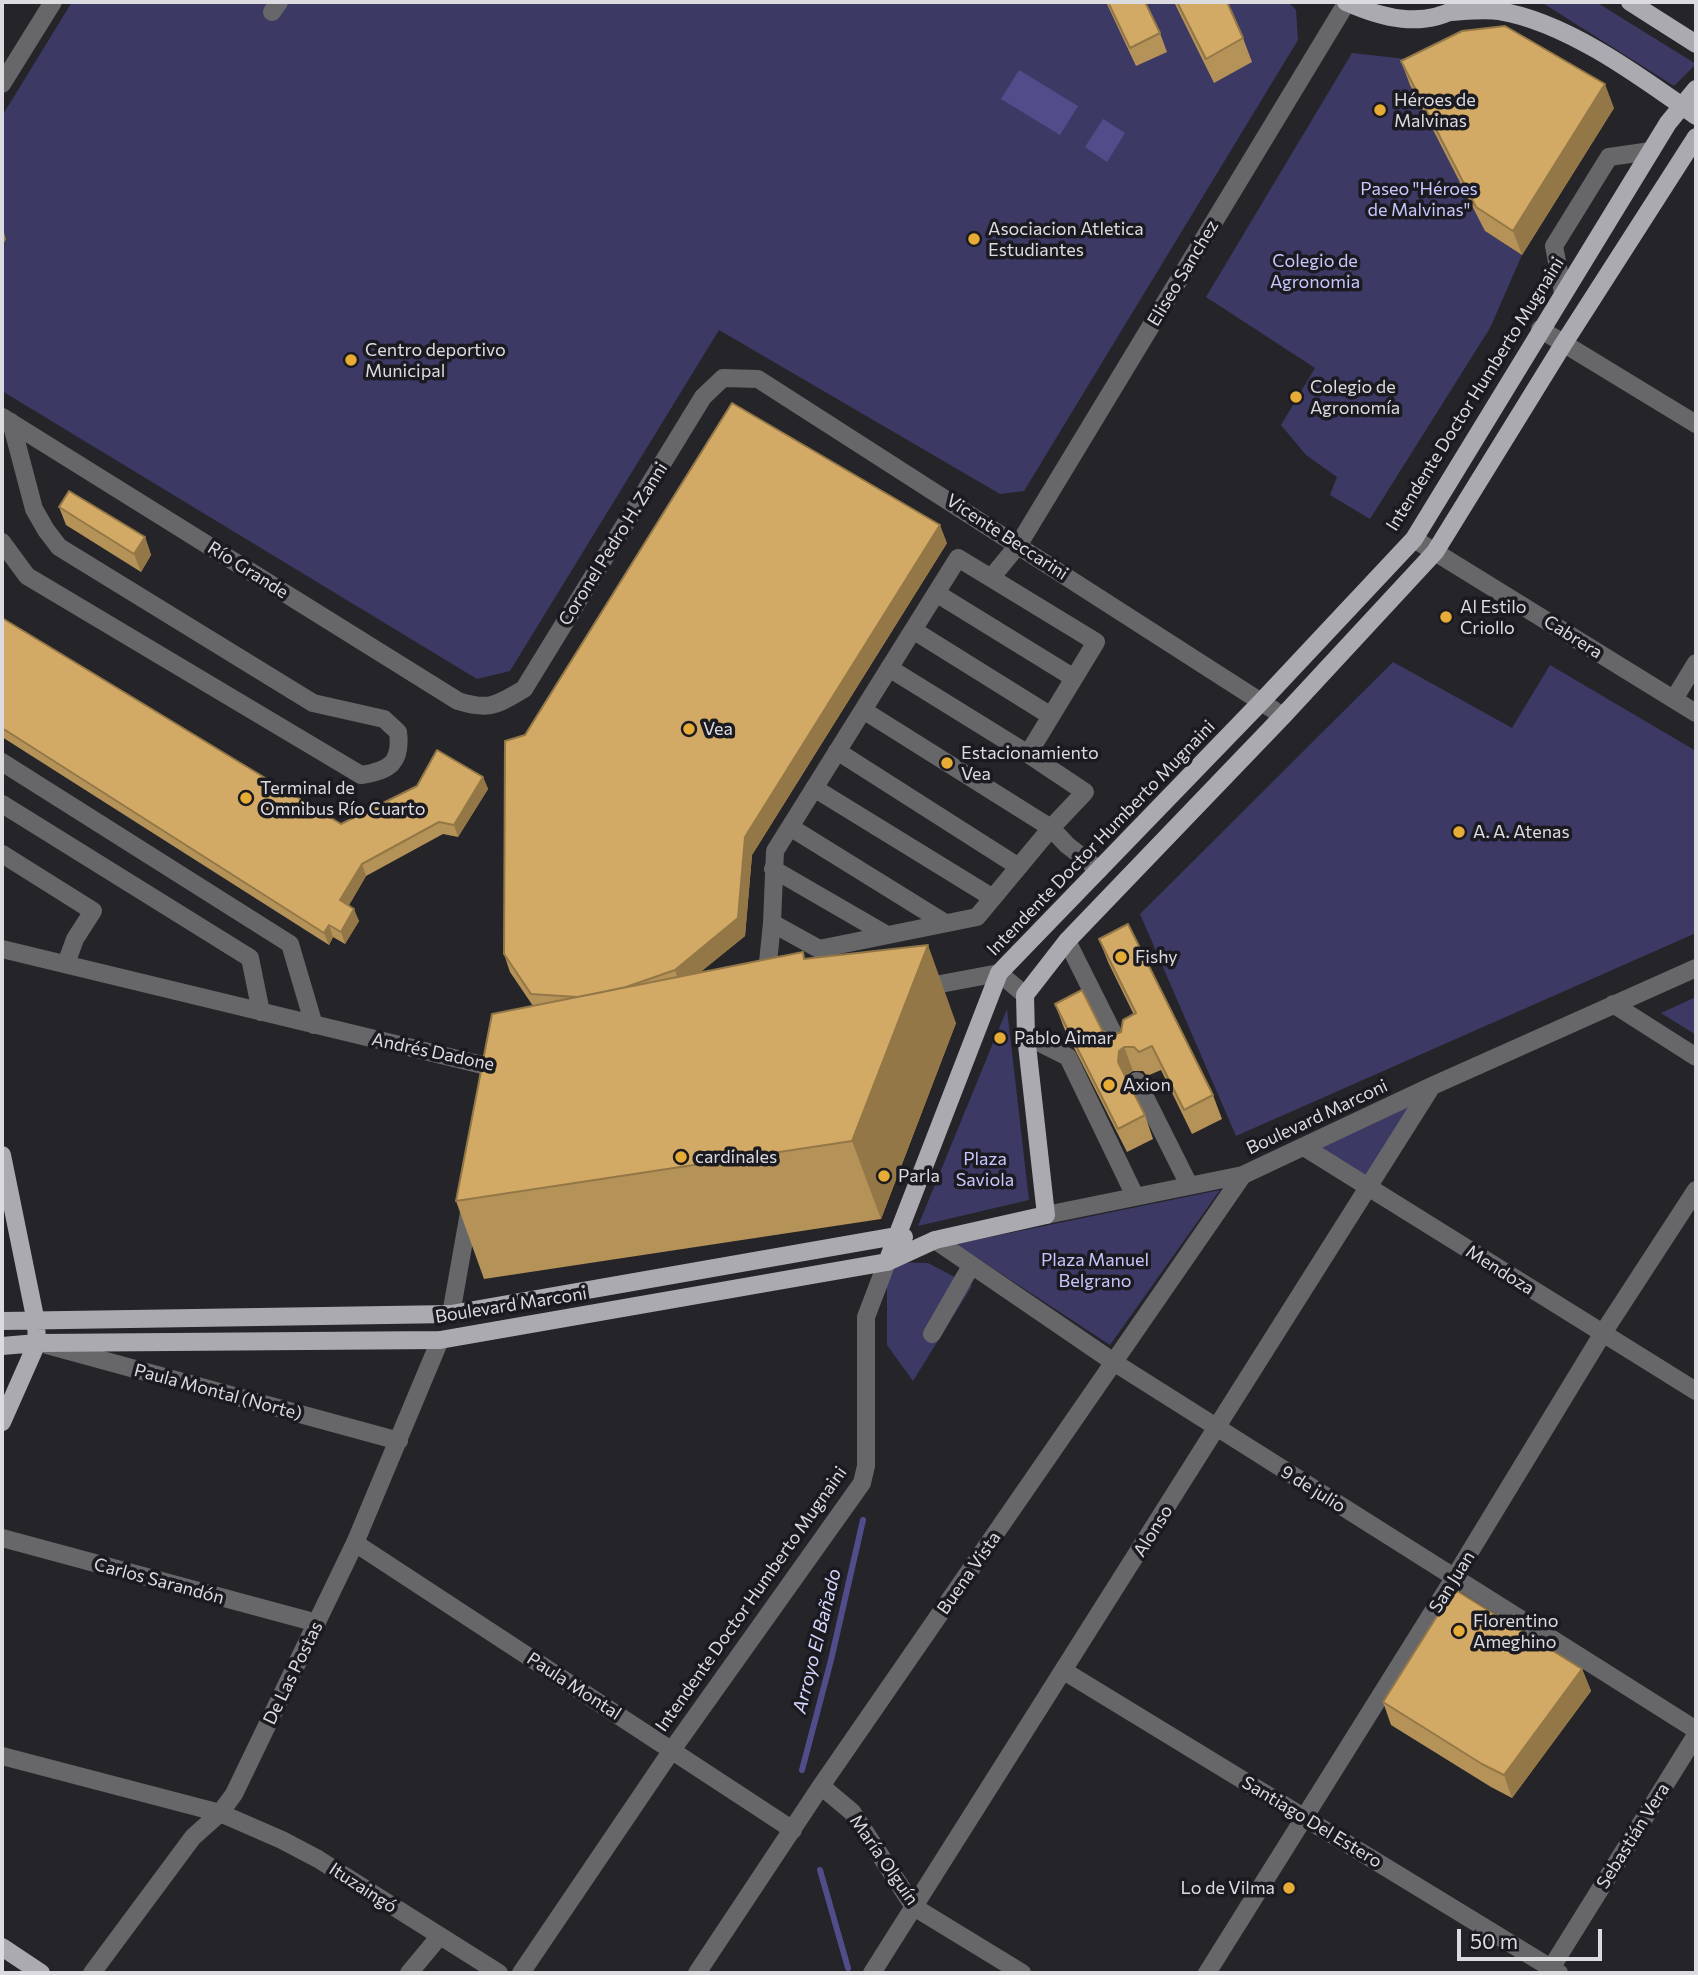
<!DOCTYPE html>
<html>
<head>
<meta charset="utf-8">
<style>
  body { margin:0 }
  #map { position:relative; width:1698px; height:1975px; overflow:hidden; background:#242429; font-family:Commissioner,sans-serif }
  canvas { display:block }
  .frame { position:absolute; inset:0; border:4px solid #dcdce0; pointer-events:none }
  .scale { position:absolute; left:1457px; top:1929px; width:145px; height:32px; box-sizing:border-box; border:4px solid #dcdce0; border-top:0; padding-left:9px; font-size:21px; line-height:24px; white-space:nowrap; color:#dcdce0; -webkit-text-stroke:5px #1a1a20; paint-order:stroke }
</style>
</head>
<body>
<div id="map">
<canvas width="1698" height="1975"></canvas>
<div class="frame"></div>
<div class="scale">50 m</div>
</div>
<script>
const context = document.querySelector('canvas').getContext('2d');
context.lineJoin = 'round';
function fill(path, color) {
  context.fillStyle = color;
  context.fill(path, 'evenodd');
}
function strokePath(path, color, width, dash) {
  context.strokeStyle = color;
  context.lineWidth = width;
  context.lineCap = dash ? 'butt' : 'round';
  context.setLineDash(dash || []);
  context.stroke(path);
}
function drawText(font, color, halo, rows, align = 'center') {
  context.font = font + ' Commissioner,sans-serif';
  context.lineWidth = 7;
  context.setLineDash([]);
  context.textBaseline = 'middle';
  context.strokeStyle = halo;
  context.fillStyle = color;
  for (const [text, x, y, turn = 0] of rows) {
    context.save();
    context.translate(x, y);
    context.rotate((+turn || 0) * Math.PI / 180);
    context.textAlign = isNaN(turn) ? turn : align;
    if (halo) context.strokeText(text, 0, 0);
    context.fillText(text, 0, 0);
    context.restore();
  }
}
fill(new Path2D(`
  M72,2h1216l8,8 2,30 -274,451 -24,3 -281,-164 -209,341 -33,8 -475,-288v-275z
  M1541,2h55l100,62 -22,22z
  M1352,53l54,6 79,172 37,24 -32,73 -120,191 -40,-24 7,-18 -31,-22 -25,-30 34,-57 -109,-71z
  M1393,662l119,66 38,-63 146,86v182l-460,203 -96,-222z
  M1696,997v38l-35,-22z
  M1007,1009l22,191 -111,26z
  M1417,1102l-51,75 -48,-29z
  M1220,1190l-110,155 -154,-101z
  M887,1262l41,1 44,23 -59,95 -26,-36z`), '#3c3a65');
fill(new Path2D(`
  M1019,70l59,36 -18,29 -59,-36z
  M1103,119l22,14 -18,29 -22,-15z`), '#504d8a');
strokePath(new Path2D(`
  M802,1770l29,-110 32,-140
  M820,1870l28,98`), '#504d8a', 6);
strokePath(new Path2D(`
  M272,12l7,-10
  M2,84l51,-82
  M1563,293l-9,-47 55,-89 42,-6
  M1540,329l156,95
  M2,417l456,284c32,10 38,4 66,-12l179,-292 20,-19 35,1 525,337
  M1414,539l282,174
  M2,542l25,34 334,199c28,-4 41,-12 37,-43l-14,-13 -71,-16 -254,-156 -13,-17 -12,-21 -23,-87
  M936,593l138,85
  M913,630l138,86
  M889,668l139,86
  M1674,699l22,-36
  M863,710l188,118 16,17 32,25
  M837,751l182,116
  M2,762l288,182 24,81
  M814,788l179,110
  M2,804l248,154 11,54
  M790,827l155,96
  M2,854l91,57 -18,28 -9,25
  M773,869l114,66
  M772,923l47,26 158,-32 74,-89 34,-36 -57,-38 68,-112 -105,-64
  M1067,941l54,108
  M2,949l493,119 8,-1
  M766,982l6,-59 3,-72 183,-293 33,20 28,-34 328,-542
  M919,988l80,-15 26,22
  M1613,1004l83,53
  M1026,1036l42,21 67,139
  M1137,1081l52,104
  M1304,1147l392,244
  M1046,1215l197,-40 189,-89 264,-118
  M935,1240l180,123 581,367
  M451,1314l19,-107
  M932,1334l39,-68
  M47,1345l352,96
  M2,1538l315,85
  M355,1543l438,287
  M1064,1671l495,302
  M2,1756l218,57 62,27 36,19 181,114
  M821,1786l31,26 62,95 108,66
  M92,1973l101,-136 27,-24 14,-19 121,-251 85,-203
  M409,1973l30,-36
  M521,1973l151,-223 190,-267 4,-17v-149l21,-55
  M697,1973l124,-187 422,-611
  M872,1973l560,-887
  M1207,1973l247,-395 149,-245 93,-143
  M1548,1973l148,-238`), '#67676a', 18);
strokePath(new Path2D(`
  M1346,2c36,16 76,27 113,5
  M1630,2l66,42
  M1451,12c16,-1 33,-3 48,-1 68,11 142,66 197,105
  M2,1155l34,167 1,21 -35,79
  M887,1262l112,-289 263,-272 152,-162 254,-416 28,-34
  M2,1321l449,-7 445,-78 8,1
  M2,1346l35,-3 403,-3 447,-78 48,-22 111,-25 -20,-179 -1,-41 42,-54 216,-225 152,-164 129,-209 132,-206
  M2,1947l39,26`), '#aaaab0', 18);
fill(new Path2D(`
  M1106,2h39l15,31 7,19 -31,14z
  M1174,2h53l16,36 9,24 -38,21z
  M1401,61l213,47 -92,147 -37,-24 -75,-146z
  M59,507l86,30 6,18 -10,17 -75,-47z
  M947,543l-195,312 -7,81 -46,37 107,-14 150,64 -75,196 -397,60 -28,-78 77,-195 -23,-34 -6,-18 21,-219z
  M2,618l339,206 142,-47 5,12 -30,48 -15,-3 -77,42 -17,29 10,16 -14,23 -12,-7 -4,8 -327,-208z
  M1099,939l114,156 9,24 -30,15 -31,-64 -14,6 -4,-5h-10l-6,4v5l18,35 8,24 -26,13 -63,-124 -9,-24 56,32 10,-4 13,-17 -26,-53z
  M1582,1669l9,22 -79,107 -21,-11 -100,-62 -8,-23z`), '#b59257');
fill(new Path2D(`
  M1605,84l9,24 -92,147 -9,-24z
  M2,226l4,13 -4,8z
  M940,525l7,18 -195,312 -7,81 -64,52 -6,-18 70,-133z
  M145,537l6,18 -10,17 -7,-18z
  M483,777l5,12 -30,48 -4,-12z
  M362,864l4,12 -21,36 -5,-12z
  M354,909l5,12 -14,23 -4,-12z
  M329,925l4,12 -4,8 -5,-12z
  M928,945l28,78 -75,196 -29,-78z
  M1124,1047l9,24 -6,4v10l-9,-23 1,-11z
  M1582,1669l9,22 -79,107 -8,-23z`), '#937747');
const building = new Path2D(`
  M1108,2h37l15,31 -30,15z
  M1177,2h50l16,36 -37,21z
  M1505,26l100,58 -92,147 -37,-24 -75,-146 61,-30z
  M732,403l208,122 -195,312 -7,81 -63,52 -49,17 -28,6 -21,4 -46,-3 -27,-40 1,-213 20,-6z
  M69,491l76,46 -11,17 -75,-47z
  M2,618l339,206 76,-38 20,-36 46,27 -29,48 -15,-3 -77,42 -22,36 14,9 -13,23 -12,-7 -5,8 -322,-205z
  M1128,924l85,171 -29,15 -32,-64 -13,6 -5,-5h-10l-5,4 -1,11 27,53 -27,14 -63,-125 27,-14 20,40 9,6 10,-4 2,-12 13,-7 -37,-74z
  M928,945l-76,196 -396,60 36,-187 311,-62 1,7z
  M1454,1589l128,80 -78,106 -22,-11 -99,-62z`);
fill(building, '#d2aa65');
strokePath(building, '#937747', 2);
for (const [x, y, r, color] of [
  [1380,110,7,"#e7ac36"],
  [974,239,7,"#e7ac36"],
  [351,360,7,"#e7ac36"],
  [1296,397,7,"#e7ac36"],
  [1446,617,7,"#e7ac36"],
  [689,729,7,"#e7ac36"],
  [947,763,7,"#e7ac36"],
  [246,798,7,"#e7ac36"],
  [1459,832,7,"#e7ac36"],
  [1121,957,7,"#e7ac36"],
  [1000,1038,7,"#e7ac36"],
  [1109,1085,7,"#e7ac36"],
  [681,1157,7,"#e7ac36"],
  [884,1176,7,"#e7ac36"],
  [1459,1631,7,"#e7ac36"],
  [1289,1888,7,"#e7ac36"]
]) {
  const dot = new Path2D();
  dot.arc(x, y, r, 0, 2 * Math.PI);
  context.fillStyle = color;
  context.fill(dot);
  strokePath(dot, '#1a1a20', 2.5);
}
drawText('18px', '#dcdce0', '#1a1a20', [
  ["Héroes de",1394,100],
  ["Malvinas",1394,121],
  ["Asociacion Atletica",988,229],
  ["Estudiantes",988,250],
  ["Centro deportivo",365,350],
  ["Municipal",365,371],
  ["Colegio de",1310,387],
  ["Agronomía",1310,408],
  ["Al Estilo",1460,607],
  ["Criollo",1460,628],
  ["Vea",703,729],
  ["Estacionamiento",961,753],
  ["Vea",961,774],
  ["Terminal de",260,788],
  ["Omnibus Río Cuarto",260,809],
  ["A. A. Atenas",1473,832],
  ["Fishy",1135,957],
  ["Pablo Aimar",1014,1038],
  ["Axion",1123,1085],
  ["cardinales",695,1157],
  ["Parla",898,1176],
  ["Florentino",1473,1621],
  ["Ameghino",1473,1642],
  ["Lo de Vilma",1275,1888,"right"]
], 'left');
drawText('18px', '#c7c7ff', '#1a1a20', [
  ["Paseo \"Héroes",1419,189],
  ["de Malvinas\"",1419,210],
  ["Colegio de",1315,261],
  ["Agronomia",1315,282],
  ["Plaza",985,1159],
  ["Saviola",985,1180],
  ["Plaza Manuel",1095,1260],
  ["Belgrano",1095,1281]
]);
drawText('18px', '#dcdce0', '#1a1a20', [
  ["Eliseo Sanchez",1183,273,-59],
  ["Intendente Doctor Humberto Mugnaini",1475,394,-58],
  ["Vicente Beccarini",1007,537,33],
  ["Coronel Pedro H. Zanni",613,544,-58],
  ["Río Grande",248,570,32],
  ["Cabrera",1573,637,32],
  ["Intendente Doctor Humberto Mugnaini",1101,838,-46],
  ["Andrés Dadone",433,1052,12],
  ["Boulevard Marconi",1317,1117,-25],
  ["Mendoza",1500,1270,32],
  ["Boulevard Marconi",511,1305,-9],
  ["Paula Montal (Norte)",218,1392,15],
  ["9 de julio",1313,1489,32],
  ["Alonso",1153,1531,-58],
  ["Buena Vista",969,1573,-55],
  ["Carlos Sarandón",159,1581,15],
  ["San Juan",1452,1582,-58],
  ["Intendente Doctor Humberto Mugnaini",751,1599,-55],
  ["De Las Postas",293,1673,-64],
  ["Paula Montal",574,1686,33],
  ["Santiago Del Estero",1312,1822,31],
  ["Sebastián Vera",1633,1836,-58],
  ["María Olguín",884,1860,55],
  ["Ituzaingó",363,1888,33]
]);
drawText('italic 19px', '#d6d7fc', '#1a1a20', [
  ["Arroyo El Bañado",817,1641,-76]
]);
</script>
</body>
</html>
